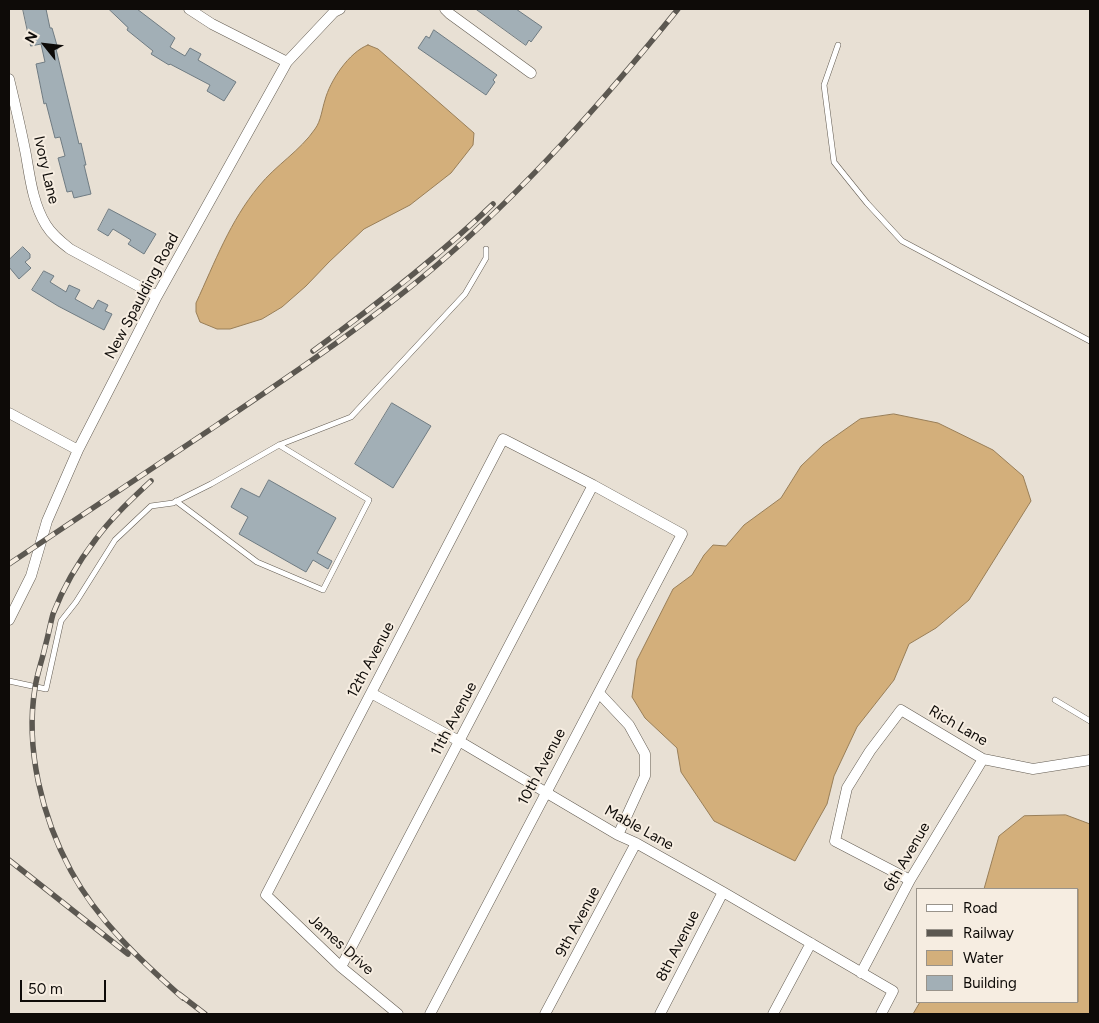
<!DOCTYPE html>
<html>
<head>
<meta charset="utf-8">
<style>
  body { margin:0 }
  #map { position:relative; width:1099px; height:1023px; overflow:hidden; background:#e8e0d4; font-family:Figtree,sans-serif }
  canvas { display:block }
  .frame { position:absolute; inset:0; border:10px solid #0e0b08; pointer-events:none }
  .legend { position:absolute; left:916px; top:888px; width:162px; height:115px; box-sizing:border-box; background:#f6ede1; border:1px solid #99938a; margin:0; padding:6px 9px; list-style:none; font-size:15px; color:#0e0b08 }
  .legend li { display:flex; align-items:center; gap:10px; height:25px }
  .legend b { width:25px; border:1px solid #99938a }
  .north { position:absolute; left:20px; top:20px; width:50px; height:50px; -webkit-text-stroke:4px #f6ede1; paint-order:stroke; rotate:299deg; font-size:14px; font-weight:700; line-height:20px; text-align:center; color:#0e0b08 }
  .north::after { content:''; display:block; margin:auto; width:18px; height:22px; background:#0e0b08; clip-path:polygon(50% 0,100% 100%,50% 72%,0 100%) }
  .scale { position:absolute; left:20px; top:980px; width:86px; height:22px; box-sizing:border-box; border:2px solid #0e0b08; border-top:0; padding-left:6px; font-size:15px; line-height:18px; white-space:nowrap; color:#0e0b08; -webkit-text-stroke:4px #f6ede1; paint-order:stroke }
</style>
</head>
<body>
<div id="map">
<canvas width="1099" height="1023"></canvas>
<div class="frame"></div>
<ul class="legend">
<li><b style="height:6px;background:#fff"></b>Road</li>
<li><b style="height:6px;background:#5c5851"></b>Railway</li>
<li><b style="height:14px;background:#d3af7b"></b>Water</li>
<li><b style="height:14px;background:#a2afb6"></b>Building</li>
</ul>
<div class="north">N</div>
<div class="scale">50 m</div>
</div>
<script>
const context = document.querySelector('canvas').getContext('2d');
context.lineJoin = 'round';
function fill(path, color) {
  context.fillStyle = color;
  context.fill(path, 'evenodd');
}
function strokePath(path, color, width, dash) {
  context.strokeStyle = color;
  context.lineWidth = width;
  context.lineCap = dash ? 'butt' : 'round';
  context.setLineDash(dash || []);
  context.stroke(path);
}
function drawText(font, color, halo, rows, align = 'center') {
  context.font = font + ' Figtree,sans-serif';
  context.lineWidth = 4;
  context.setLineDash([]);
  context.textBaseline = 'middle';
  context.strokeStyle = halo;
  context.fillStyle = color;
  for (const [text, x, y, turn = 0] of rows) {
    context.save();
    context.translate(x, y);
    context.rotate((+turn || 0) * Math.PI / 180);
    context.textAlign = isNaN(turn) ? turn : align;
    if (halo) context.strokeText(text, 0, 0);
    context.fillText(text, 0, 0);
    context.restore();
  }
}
const water = new Path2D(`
  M368,45l10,4 96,84 -1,12 -22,28 -41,32 -46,24 -35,33 -23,24 -24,21 -20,12 -32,10h-13l-17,-7 -4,-10v-9c19,-41 34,-82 63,-117 17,-21 41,-35 56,-57 6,-8 7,-20 10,-29 5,-19 24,-48 43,-55z
  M894,414l44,9 55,27 30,26 8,25 -62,99 -33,28 -27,16 -15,36 -37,47 -23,49 -7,28 -32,57 -81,-40 -33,-49 -4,-24 -32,-30 -13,-21 5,-37 36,-71 19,-14 12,-20 9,-10 13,1 18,-21 37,-27 20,-32 22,-21 37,-26z
  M1066,815l24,9v190h-177l7,-12h158v-113h-94l15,-53 25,-20z`);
fill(water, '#d3af7b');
strokePath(water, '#987e58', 1);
const building = new Path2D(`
  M23,9h23l4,19h2l6,21h-2l23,95 2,-1 5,22h-2l7,29 -17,4 -2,-7 -5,1 -9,-34 7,-2 -5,-19 -5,1 -9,-35 -2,1 -8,-40 9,-2 -4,-18 -10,2z
  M109,9h28l38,29 -5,9 15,9 5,-8 11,6 -3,6 38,22 -12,19 -17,-10 3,-6 -40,-21 -1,1 -18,-11 2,-3 -26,-21 1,-2z
  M476,9h40l26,18 -11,15 -2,-2 -3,5z
  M434,30l63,45 -4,5 2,2 -9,13 -68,-47 8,-12 3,2z
  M109,209l47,25 -12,20 -16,-10 3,-4 -18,-11 -5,7 -10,-6z
  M23,247l7,7v4l-5,4 6,6 -12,11 -10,-12v-7z
  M44,271l10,5 -4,6 16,10 3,-7 11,5 -5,9 18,10 5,-9 10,5 -3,6 7,3 -8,16 -46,-24 -26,-16z
  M392,403l39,23 -38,62 -38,-24z
  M269,480l67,38 -19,35 15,8 -4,8 -15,-9 -7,12 -67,-38 9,-17 -17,-10 10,-19 18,9z`);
fill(building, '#a2afb6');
strokePath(building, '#6f7b82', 1);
const service = new Path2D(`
  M838,45l-14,40 10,77 33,41 35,38 188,100
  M176,501l81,61 66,28 46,-90 -90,-55
  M9,681l37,8 15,-68 15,-19 39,-62 36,-34 22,-3 38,-19 68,-39 72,-28 114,-123 21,-36v-9
  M1055,700l35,21`);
const minor = new Path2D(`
  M189,9l23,15 75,38
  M445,9l5,5 81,59
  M9,79c6,25 12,50 17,76 4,23 7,49 20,70 6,10 15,17 24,24l87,47
  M9,413l69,37
  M9,620l22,-44 16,-55 31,-71 79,-154 130,-234 47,-50 6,-3
  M371,693l88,48 159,94 18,8 87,49 170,99 -12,23
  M599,693l30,32 16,29v22l-27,59
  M910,880l-75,-39 12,-53 23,-37 31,-41 82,49 50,10 57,-9
  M341,967l252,-482
  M861,973l49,-93 73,-121
  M398,1014l-57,-47 -75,-72 237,-456 90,46 89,49 -252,480
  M545,1014l91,-171
  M660,1014l63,-122
  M773,1014l38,-71`);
strokePath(service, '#635c52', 6);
strokePath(minor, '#635c52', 11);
strokePath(service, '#fff', 5);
strokePath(minor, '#fff', 10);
const rail = new Path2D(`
  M313,351c63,-46 124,-93 180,-147
  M151,481c-19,18 -39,36 -55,58 -17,22 -33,49 -43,75 -3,11 -5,23 -8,33 -3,14 -8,27 -10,41 -10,61 7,129 36,183 27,50 70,90 112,127
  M9,564c69,-46 139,-93 208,-139 75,-51 151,-101 220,-160 90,-77 167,-165 241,-256
  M9,860l119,94
  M179,994l26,20`);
strokePath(rail, '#5c5851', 5.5);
strokePath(rail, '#f6ede1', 4, [11]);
drawText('15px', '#0e0b08', '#f6ede1', [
  ["Ivory Lane",46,170,77],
  ["New Spaulding Road",142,296,-62],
  ["12th Avenue",371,660,-62],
  ["11th Avenue",454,719,-62],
  ["Rich Lane",958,726,30],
  ["10th Avenue",542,767,-62],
  ["Mable Lane",639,828,29],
  ["6th Avenue",907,857,-60],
  ["9th Avenue",578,922,-62],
  ["James Drive",341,945,42],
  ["8th Avenue",678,946,-63]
]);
</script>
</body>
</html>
